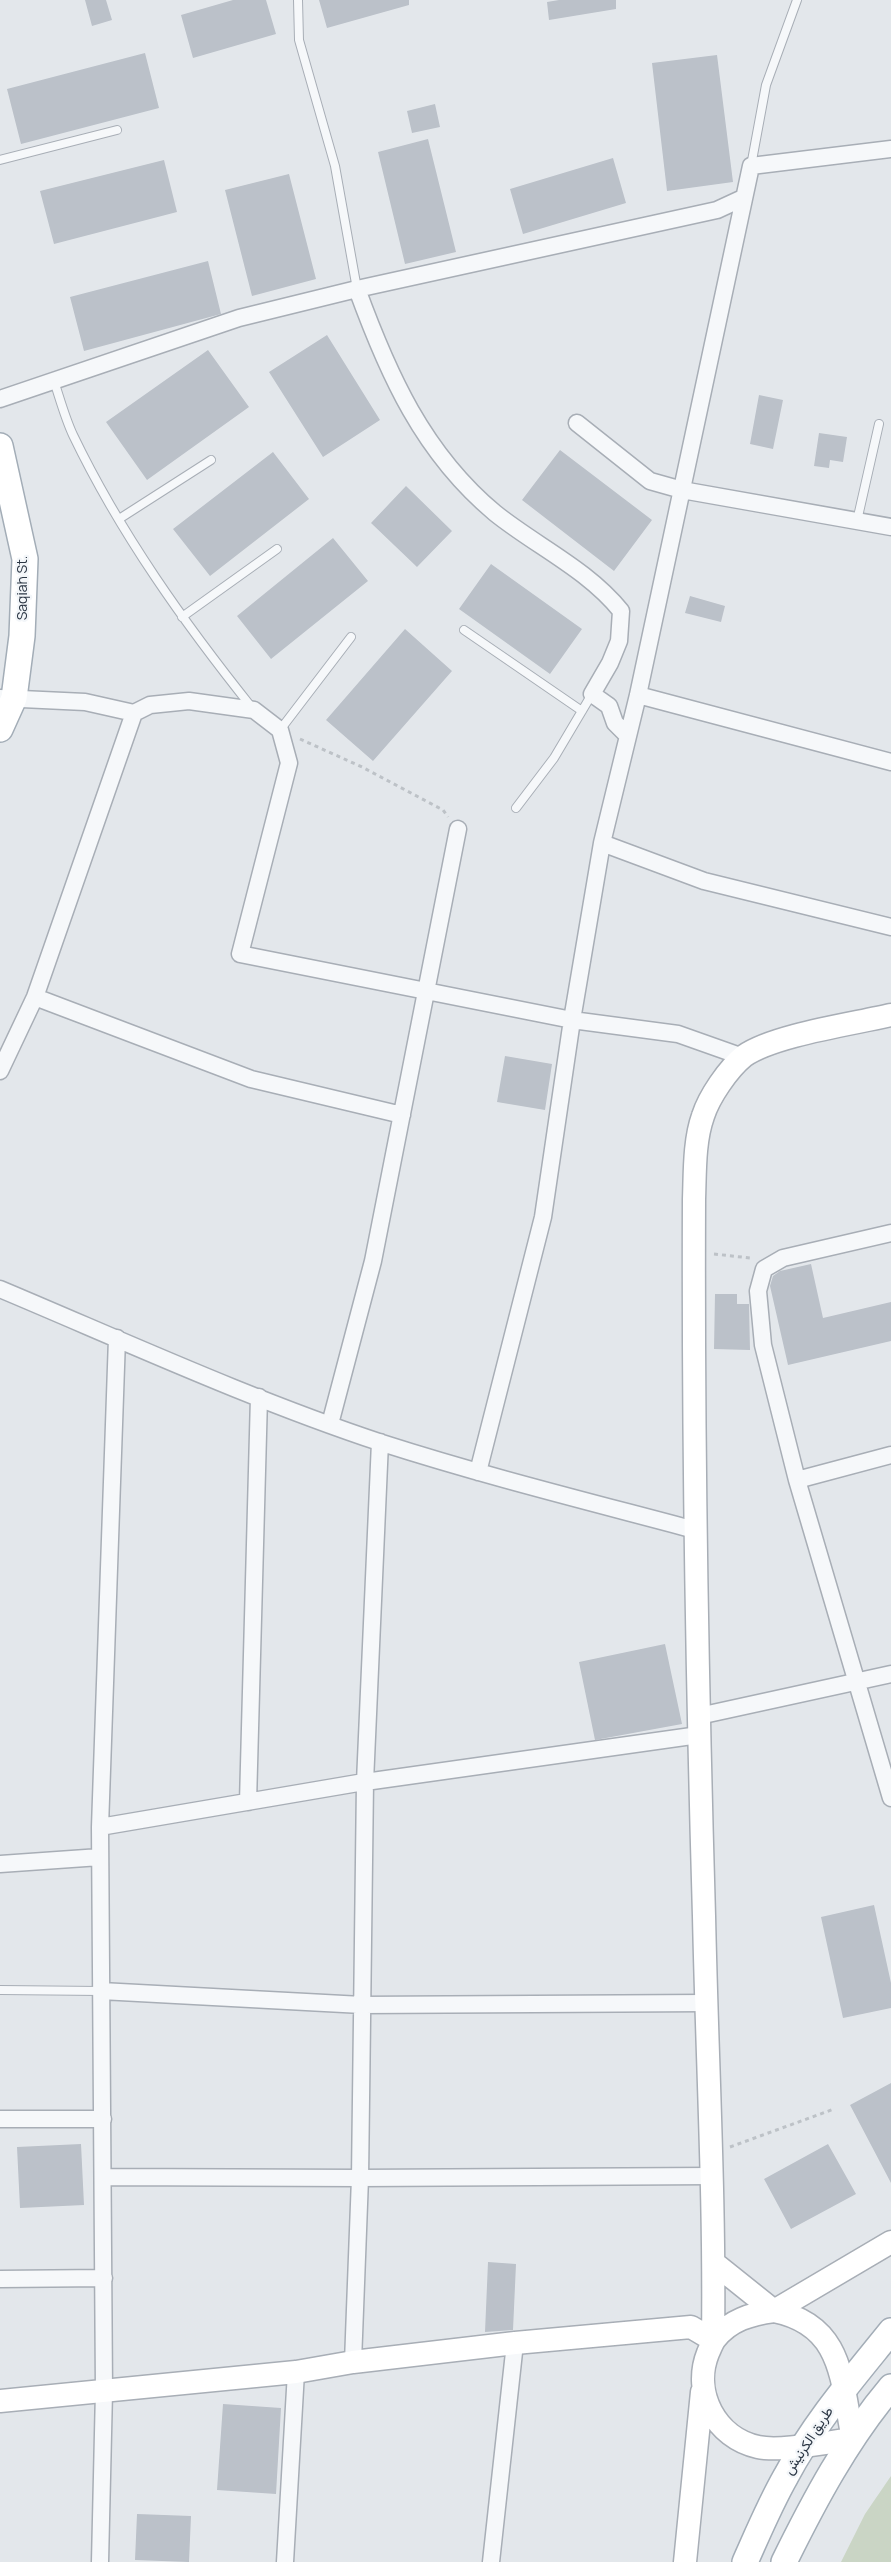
<!DOCTYPE html>
<html>
<head>
<meta charset="utf-8">
<style>
  body { margin:0 }
  canvas { display:block; background:#e3e7eb }
</style>
</head>
<body>
<canvas width="891" height="2562"></canvas>
<script>
const context = document.querySelector('canvas').getContext('2d');
context.lineJoin = 'round';
function fill(path, color) {
  context.fillStyle = color;
  context.fill(path, 'evenodd');
}
function strokePath(path, color, width, dash) {
  context.strokeStyle = color;
  context.lineWidth = width;
  context.lineCap = dash ? 'butt' : 'round';
  context.setLineDash(dash || []);
  context.stroke(path);
}
function drawText(font, color, halo, rows, align = 'center') {
  context.font = font + ' Manrope,Vazirmatn,sans-serif';
  context.lineWidth = 4.5;
  context.setLineDash([]);
  context.textBaseline = 'middle';
  context.strokeStyle = halo;
  context.fillStyle = color;
  for (const [text, x, y, turn = 0] of rows) {
    context.save();
    context.translate(x, y);
    context.rotate((+turn || 0) * Math.PI / 180);
    context.textAlign = isNaN(turn) ? turn : align;
    if (halo) context.strokeText(text, 0, 0);
    context.fillText(text, 0, 0);
    context.restore();
  }
}
fill(new Path2D(`
  M891,2476v86h-50l24,-48z`), '#cad5c5');
fill(new Path2D(`
  M85,0h21l6,20 -20,6z
  M233,0h33l10,34 -83,24 -12,-43z
  M319,0h90v5l-82,23z
  M559,0h57v9l-67,11 -2,-18z
  M145,53l14,55 -138,36 -14,-55z
  M717,55l16,127 -66,9 -15,-128z
  M435,104l5,23 -28,6 -5,-22z
  M428,139l28,113 -51,12 -27,-112z
  M613,158l13,45 -103,31 -13,-45z
  M164,160l13,52 -123,32 -14,-53z
  M289,174l27,105 -64,17 -27,-106z
  M208,261l13,53 -137,37 -14,-54z
  M327,335l53,85 -57,37 -54,-85z
  M208,350l41,57 -102,73 -41,-58z
  M759,395l24,5 -10,49 -23,-5z
  M819,433l28,4 -4,25 -13,-2 -1,8 -15,-2z
  M560,450l92,70 -38,51 -92,-71z
  M273,452l36,47 -99,77 -37,-47z
  M406,486l46,45 -35,36 -46,-44z
  M333,538l35,43 -97,78 -34,-43z
  M491,564l91,65 -32,45 -91,-65z
  M690,596l35,10 -4,16 -36,-9z
  M405,629l47,42 -79,90 -47,-41z
  M505,1056l47,8 -7,46 -48,-8z
  M811,1264l12,54 68,-16v39l-103,24 -18,-79 3,-10 7,-5z
  M715,1294h22v10h12l1,46 -36,-1z
  M665,1644l17,80 -87,16 -16,-78z
  M874,1905l17,78v25l-48,10 -22,-101z
  M891,2083v100l-41,-78z
  M81,2144l3,61 -64,3 -3,-61z
  M828,2144l28,50 -65,35 -27,-50z
  M488,2262l28,2 -3,66 -28,2z
  M223,2404l58,4 -5,86 -59,-4z
  M137,2514l54,2 -2,46 -54,-2z`), '#bbc1c9');
const lane = new Path2D(`
  M298,0l1,40 36,126 22,123
  M0,160l117,-30
  M751,166l15,-81 31,-85
  M54,381c6,18 11,37 19,54 47,98 112,189 180,274
  M119,519l92,-59
  M857,521l22,-97
  M182,617l95,-68
  M464,630l118,81
  M280,730l71,-93
  M516,808l38,-50 38,-64
  M0,1990l101,1`);
const street = new Path2D(`
  M357,289c31,85 66,164 138,224 41,33 92,56 126,98l-2,30 -9,22 -18,31 17,12 6,17 13,13
  M0,399l239,-81 118,-29 360,-79 26,-12
  M577,423l73,58 32,9 209,37
  M638,695l253,67
  M0,698l85,4 49,11 16,-8 39,-4 65,9 26,20 9,33 -49,191 332,66 106,14 65,23
  M602,843l102,38 187,46
  M35,997l216,82 151,36
  M0,1071l35,-74 99,-284
  M0,1289c126,53 252,111 382,154 103,33 208,59 313,87
  M330,1424l43,-163 85,-432
  M891,1455l-94,25 94,318
  M478,1472l65,-255 29,-197 30,-177 36,-148 113,-529 140,-17
  M797,1480l-34,-135 -5,-54 6,-22 19,-11 108,-25
  M699,1716l192,-42
  M248,1802l11,-405
  M100,1827l258,-44 341,-48
  M0,1864l100,-7
  M101,1991l261,14 344,-2
  M0,2119h103
  M103,2177l257,1 353,-2
  M0,2279l104,-1
  M353,2362l7,-184 5,-396 15,-340
  M100,2562l4,-171 -4,-564 17,-489
  M285,2562l11,-190
  M491,2562l24,-219`);
const secondary = new Path2D(`
  M714,2263l60,48 117,-69
  M774,2311c70,14 67,70 79,128 -26,3 -72,13 -95,8 -42,-9 -66,-54 -50,-94 2,-4 4,-10 7,-14 15,-19 36,-25 59,-28z
  M713,2340c2,-141 -6,-282 -9,-424 -7,-239 -11,-478 -10,-717 1,-26 0,-58 9,-83 6,-19 25,-47 41,-60 30,-21 109,-32 147,-41
  M0,2401l296,-29 57,-10 162,-19 176,-16 22,13
  M685,2562l17,-170`);
const primary = new Path2D(`
  M0,446l25,113 -3,77 -8,62 -14,31
  M745,2562c13,-29 25,-58 41,-86 28,-53 68,-99 105,-145
  M784,2562c30,-61 63,-123 107,-175`);
strokePath(lane, '#a8aeb6', 10);
strokePath(street, '#a8aeb6', 19);
strokePath(secondary, '#a8aeb6', 25);
strokePath(primary, '#a3adb7', 28);
strokePath(new Path2D(`
  M300,739l62,28 81,43 5,7
  M714,1254l36,4
  M730,2147l104,-38`), '#bdc2c7', 3, [4, 4]);
strokePath(lane, '#f6f8fa', 8);
strokePath(street, '#f6f8fa', 16);
strokePath(secondary, '#fff', 22);
strokePath(primary, '#fff', 25);
drawText('14px', '#2b3644', '#f3f6f9', [
  ["Saqiah St.",23,588,-90],
  ["طريق الكرنيش",809,2441,-57]
]);
</script>
</body>
</html>
